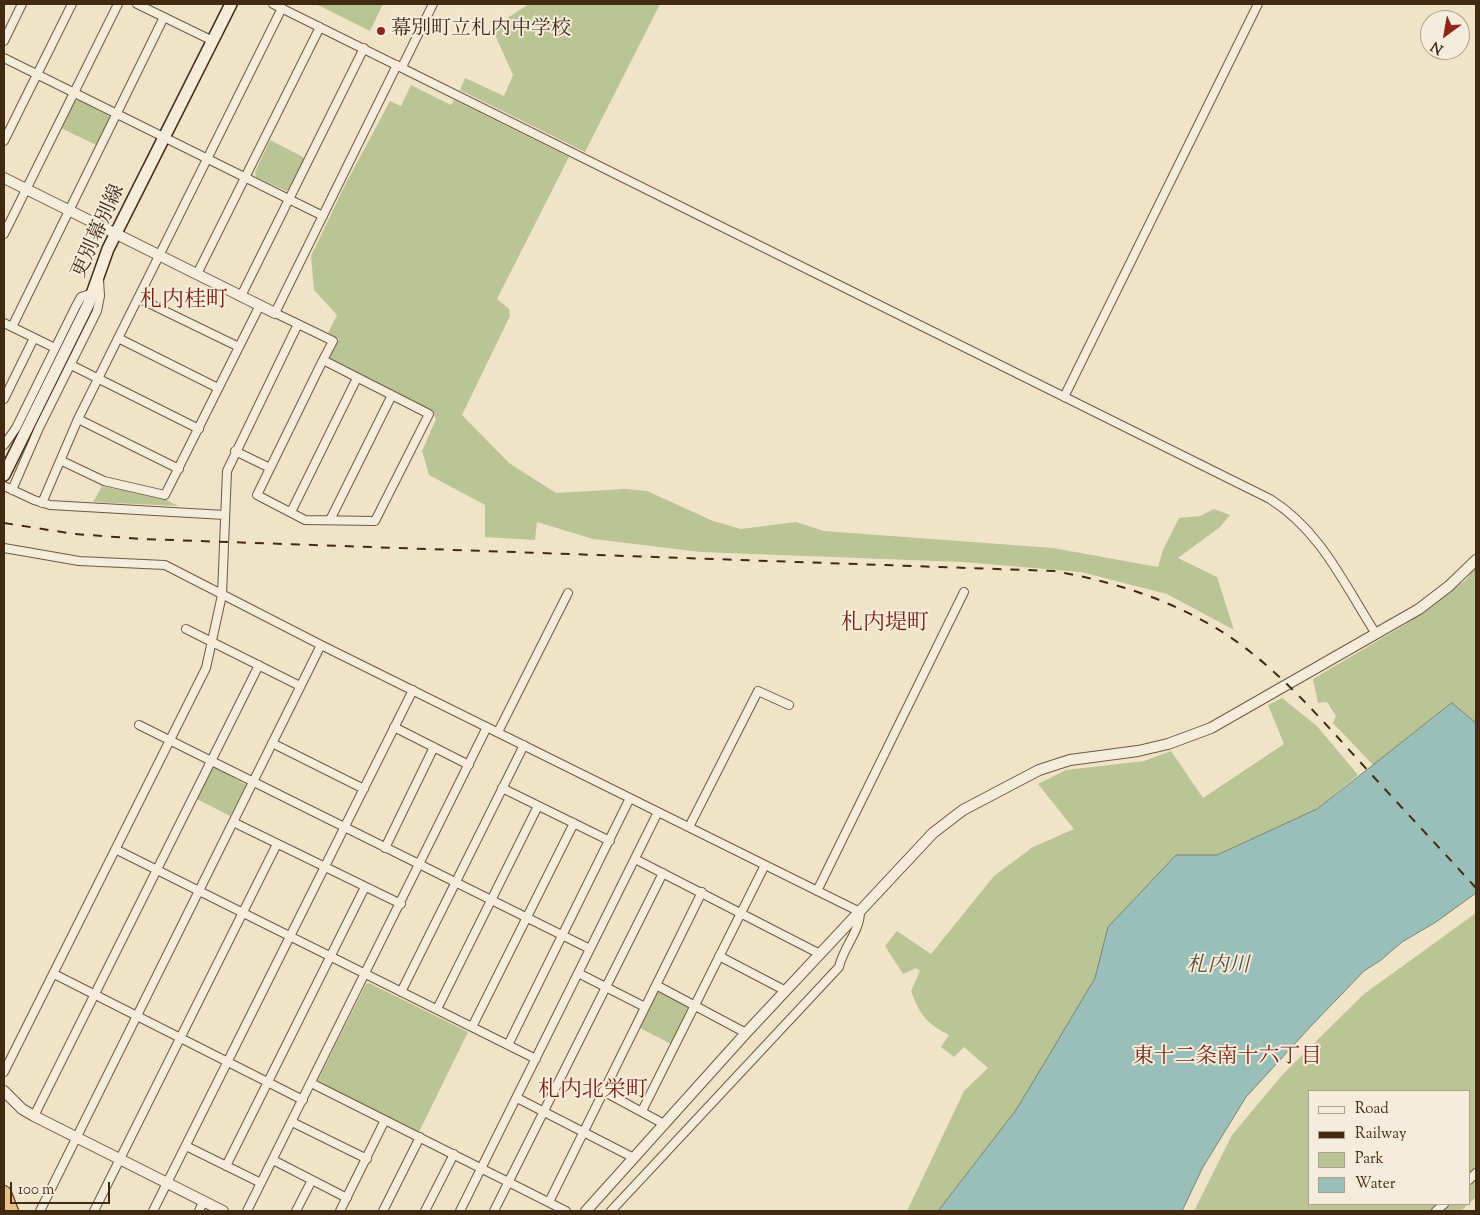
<!DOCTYPE html>
<html>
<head>
<meta charset="utf-8">
<style>
  body { margin:0 }
  #map { position:relative; width:1480px; height:1215px; overflow:hidden; background:#f0e4c8; font-family:"Sorts Mill Goudy",serif }
  canvas { display:block }
  .frame { position:absolute; inset:0; border:5px solid #422a12; pointer-events:none }
  .legend { position:absolute; left:1308px; top:1090px; width:162px; height:115px; box-sizing:border-box; background:#f5eddb; border:1px solid #ad9f8b; margin:0; padding:6px 9px; list-style:none; font-size:15px; color:#422a12 }
  .legend li { display:flex; align-items:center; gap:10px; height:25px }
  .legend b { width:25px; border:1px solid #ad9f8b }
  .north { position:absolute; left:1420px; top:10px; width:50px; height:50px; box-sizing:border-box; background:#f5eddb; border:1px solid #ad9f8b; border-radius:50%; rotate:212deg; font-size:14px; font-weight:700; line-height:20px; text-align:center; color:#422a12 }
  .north::after { content:''; display:block; margin:auto; width:18px; height:22px; background:#8f2418; clip-path:polygon(50% 0,100% 100%,50% 72%,0 100%) }
  .scale { position:absolute; left:10px; top:1182px; width:100px; height:22px; box-sizing:border-box; border:2px solid #422a12; border-top:0; padding-left:6px; font-size:15px; line-height:18px; white-space:nowrap; color:#422a12; -webkit-text-stroke:4px #f5eddb; paint-order:stroke }
</style>
</head>
<body>
<div id="map">
<canvas width="1480" height="1215"></canvas>
<div class="frame"></div>
<ul class="legend">
<li><b style="height:6px;background:#f5eddb"></b>Road</li>
<li><b style="height:6px;background:#422a12"></b>Railway</li>
<li><b style="height:14px;background:#bac495"></b>Park</li>
<li><b style="height:14px;background:#9abeb8"></b>Water</li>
</ul>
<div class="north">N</div>
<div class="scale">100 m</div>
</div>
<script>
const context = document.querySelector('canvas').getContext('2d');
context.lineJoin = 'round';
function fill(path, color) {
  context.fillStyle = color;
  context.fill(path, 'evenodd');
}
function strokePath(path, color, width, dash) {
  context.strokeStyle = color;
  context.lineWidth = width;
  context.lineCap = dash ? 'butt' : 'round';
  context.setLineDash(dash || []);
  context.stroke(path);
}
function drawText(font, color, halo, rows, align = 'center') {
  context.font = font + ' "Sorts Mill Goudy","Noto Serif JP",serif';
  context.lineWidth = 4;
  context.setLineDash([]);
  context.textBaseline = 'middle';
  context.strokeStyle = halo;
  context.fillStyle = color;
  for (const [text, x, y, turn = 0] of rows) {
    context.save();
    context.translate(x, y);
    context.rotate((+turn || 0) * Math.PI / 180);
    context.textAlign = isNaN(turn) ? turn : align;
    if (halo) context.strokeText(text, 0, 0);
    context.fillText(text, 0, 0);
    context.restore();
  }
}
fill(new Path2D(`
  M316,4h67l-13,27z
  M529,4h131l-75,148 -125,-62 5,-12 39,18 9,-21 -21,-47z
  M411,85l40,20 3,-5 115,57 -72,142 12,10 1,7 -48,99 47,48 47,30 69,-4 22,2 66,30 28,8 55,-7 28,9 229,17 105,19 5,-17 16,-32 21,-2 14,-7 16,6 -10,12 -42,31 39,19 17,53 -67,-36 -86,-22 -118,-10 -262,-10 -108,-13 -56,-17 -2,18 -50,-3v-32l-56,-30 -7,-24 14,-32 -4,-9 -101,-49 -1,-4 9,-18 -11,-6 9,-18 -23,-25 -3,-34 34,-71 45,-84 11,5z
  M78,100l31,16 1,3 -14,26 -35,-17 14,-27z
  M270,140l35,18 -16,31 -3,2 -30,-14 -1,-5z
  M102,486l65,14 11,6 -85,-4z
  M1476,567v156l-24,-20 -79,62 -40,-42 3,-7 -9,-14 -9,1 -5,-24 93,-55 60,-44z
  M1282,698l35,28 41,49 -41,34 -100,46h-41l-68,72 -13,51 -47,79 -32,53 -78,101h-31l57,-120 24,-23 -24,-21 -10,10 -13,-10 8,-12c-23,-12 -29,-20 -38,-44l9,-20 -4,-3 -13,6 -18,-28 12,-15 34,23 63,-78 39,-29 41,-18 -36,-45 28,-14 78,-9 27,-10 32,47 81,-54 -16,-39z
  M215,767l31,18 -16,31 -33,-17 15,-31z
  M1476,913v284l-15,14h-267l38,-76 51,-61 81,-80zM1309,1091h160v113h-160z
  M369,983l99,49 -49,100 -100,-49 -1,-3 48,-96z
  M660,991l29,14 -18,39 -31,-16 17,-36z`), '#bac495');
const water = new Path2D(`
  M1452,703l24,20v170l-40,29 -34,20 -21,18 -17,11 -53,55 -65,71 -43,70 -21,44h-244l78,-101 32,-53 47,-79 13,-51 68,-72h41l100,-46z`);
fill(water, '#9abeb8');
strokePath(water, '#778376', 1);
const minor = new Path2D(`
  M137,4l76,37
  M273,4l997,495c51,32 74,85 106,135
  M4,41l18,-37
  M4,58l319,158
  M402,67l31,-63
  M4,141l68,-137
  M4,234l114,-230
  M197,274l123,-247
  M241,296l123,-248
  M138,298l101,49
  M4,323l51,25
  M298,324l35,17 -10,19 -66,135 48,25 70,1 54,-107 -106,-54
  M12,327l152,-310
  M118,338l100,50
  M71,365l128,64
  M1064,397l194,-393
  M4,399l30,-61
  M78,419l101,50
  M4,445l12,-17 60,-122 5,-9 12,-4
  M235,451l35,17
  M62,461l42,20 61,14 95,-190
  M4,486l30,14 16,5 175,10
  M12,490l27,-62 58,-117 3,-15 -1,-17
  M42,503l36,-84 204,-411
  M291,512l66,-134
  M330,520l62,-125
  M4,548l75,13 86,4 156,80 539,267c0,19 -17,36 -21,55l-228,244
  M186,629l114,57
  M139,725l451,224
  M394,727l75,38
  M498,732l70,-139
  M272,743l92,46
  M502,788l108,53
  M233,822l168,82
  M689,827l69,-136 31,14
  M385,848l49,-101
  M117,850l419,209
  M635,859l185,95
  M817,891l147,-299
  M719,956l67,35
  M578,973l67,34
  M54,974l249,126
  M656,985l90,48
  M401,992l123,-247
  M437,1009l101,-203
  M472,1027l102,-204
  M508,1045l122,-247
  M4,1072l202,-404 16,-73 5,-124 71,-147 -23,-11 122,-248
  M311,1083l255,128
  M603,1091l61,33
  M517,1098l117,60
  M642,1111l123,-246
  M34,1116l225,-451
  M292,1122l75,37
  M186,1146l75,37
  M273,1160l74,38
  M226,1166l139,-279
  M1469,1180l7,-7
  M549,1202l153,-310
  M40,1211l281,-566
  M94,1211l183,-367
  M153,1211l260,-521
  M199,1211l4,-9
  M247,1211l240,-484
  M296,1211l16,-31
  M340,1211l45,-91
  M383,1211l37,-74
  M425,1211l29,-57
  M460,1211l198,-399
  M494,1211l169,-338
  M1436,1211l8,-7`);
const tertiary = new Path2D(`
  M4,178l271,135
  M4,1091l18,18 12,7 189,95
  M586,1211l160,-178 187,-200 30,-23 76,-40 31,-10 68,-9 30,-7 43,-16 208,-119 30,-23 27,-26`);
const secondary = new Path2D(`
  M4,475l84,-170 20,-56 123,-245`);
const trunk = new Path2D(`
  M4,1193l7,18`);
strokePath(minor, '#6e5840', 10);
strokePath(tertiary, '#6e5840', 12);
strokePath(secondary, '#422a12', 14);
strokePath(trunk, '#422a12', 16);
strokePath(minor, '#f5eddb', 8);
strokePath(tertiary, '#f5eddb', 10);
strokePath(secondary, '#f5eddb', 11);
strokePath(trunk, '#e8c284', 14);
strokePath(new Path2D(`
  M4,523l71,11 67,5 912,32c62,11 122,30 176,66 50,34 90,81 131,126 38,42 77,83 115,125`), '#422a12', 2, [9, 9]);
for (const [x, y, r, color] of [
  [381,31,5,"#8f2418"]
]) {
  const dot = new Path2D();
  dot.arc(x, y, r, 0, 2 * Math.PI);
  context.fillStyle = color;
  context.fill(dot);
  strokePath(dot, '#f5eddb', 2);
}
drawText('20px', '#422a12', '#f5eddb', [
  ["幕別町立札内中学校",391,31]
], 'left');
drawText('20px', '#422a12', '#f5eddb', [
  ["更別幕別線",100,232,-66]
]);
drawText('italic 21px', '#584f3c', '#f5eddb', [
  ["札内川",1218,967]
]);
drawText('21px', '#7a1f14', '#f5eddb', [
  ["東十二条南十六丁目",1227,1058]
]);
drawText('22px', '#7a1f14', '#f5eddb', [
  ["札内桂町",184,302],
  ["札内堤町",885,625],
  ["札内北栄町",593,1092]
]);
</script>
</body>
</html>
